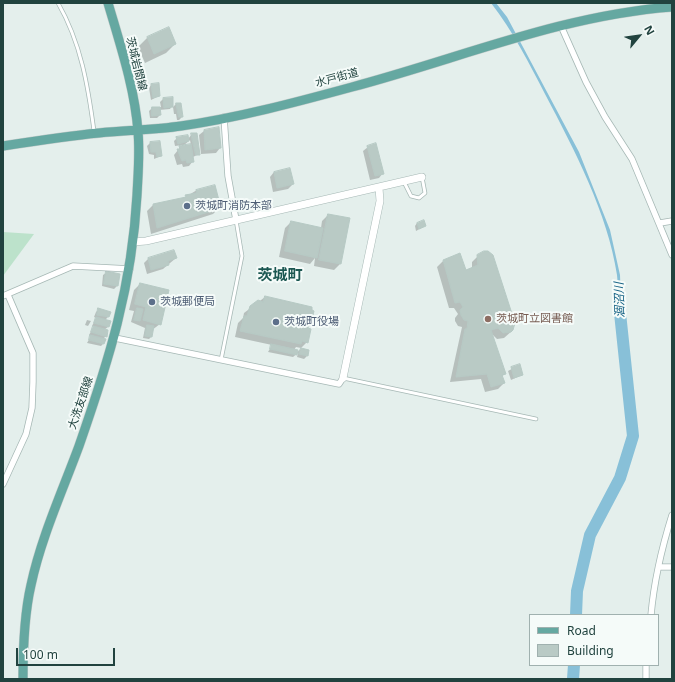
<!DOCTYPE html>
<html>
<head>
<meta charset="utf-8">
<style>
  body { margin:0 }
  #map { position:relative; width:675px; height:682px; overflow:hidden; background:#e4efec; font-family:"Noto Sans",sans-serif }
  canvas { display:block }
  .frame { position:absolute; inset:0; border:4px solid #21433f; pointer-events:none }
  .legend { position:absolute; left:529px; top:614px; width:130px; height:52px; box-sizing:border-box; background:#f5fbf9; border:1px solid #a0b1af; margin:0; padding:5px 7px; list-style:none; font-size:12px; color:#21433f }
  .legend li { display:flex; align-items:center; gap:8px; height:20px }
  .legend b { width:20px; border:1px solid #a0b1af }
  .north { position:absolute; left:619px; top:16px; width:40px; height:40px; -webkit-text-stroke:3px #f5fbf9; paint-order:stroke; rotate:61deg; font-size:11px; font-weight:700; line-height:16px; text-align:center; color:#21433f }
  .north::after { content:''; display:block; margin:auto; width:14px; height:18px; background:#21433f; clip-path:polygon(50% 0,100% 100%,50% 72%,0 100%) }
  .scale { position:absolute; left:16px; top:648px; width:99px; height:18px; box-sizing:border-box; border:2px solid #21433f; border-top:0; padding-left:5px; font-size:12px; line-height:14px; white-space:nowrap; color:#21433f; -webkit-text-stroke:3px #f5fbf9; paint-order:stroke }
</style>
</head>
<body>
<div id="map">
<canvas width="675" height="682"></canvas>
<div class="frame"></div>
<ul class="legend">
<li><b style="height:5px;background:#65a8a1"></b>Road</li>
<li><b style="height:11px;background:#b9cac5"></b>Building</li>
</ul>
<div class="north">N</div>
<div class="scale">100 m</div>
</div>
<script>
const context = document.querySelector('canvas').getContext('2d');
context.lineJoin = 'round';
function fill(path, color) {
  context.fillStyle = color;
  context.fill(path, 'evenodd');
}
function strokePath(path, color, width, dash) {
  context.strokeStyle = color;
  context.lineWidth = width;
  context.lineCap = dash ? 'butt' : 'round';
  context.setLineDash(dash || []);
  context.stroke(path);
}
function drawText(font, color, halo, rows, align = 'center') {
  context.font = font + ' "Noto Sans","Noto Sans JP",sans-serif';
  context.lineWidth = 4;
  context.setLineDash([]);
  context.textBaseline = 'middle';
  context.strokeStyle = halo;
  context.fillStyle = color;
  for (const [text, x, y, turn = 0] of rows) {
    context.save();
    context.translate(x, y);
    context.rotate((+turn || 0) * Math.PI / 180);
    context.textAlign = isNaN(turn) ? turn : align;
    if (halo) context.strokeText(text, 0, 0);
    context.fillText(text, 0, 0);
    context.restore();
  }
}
fill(new Path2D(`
  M3,232l31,2 -31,42z`), '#bce2cb');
fill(new Path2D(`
  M491,3h5l11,14 72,135 31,78 10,45 2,54 -3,1c-1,-18 0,-37 -2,-55 -9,-61 -43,-126 -72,-181 -16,-31 -32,-63 -54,-91z`), '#88c0d8');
fill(new Path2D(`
  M168,29l7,15 -9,9 -21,10 -7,-16 9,-9z
  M151,85l8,11 -8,4 -2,-12z
  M163,99l9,7 -2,3 -11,1 1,5 -3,3h-7l-1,-7 3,-3 9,-1 -1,-5z
  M176,104h4l2,13 -3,3h-2l-1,-6h-2l-1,-7z
  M218,128l2,20 -4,5 -15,1 -2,-19 5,-4z
  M192,134l7,20 -6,3v4l-4,5 -6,1 -1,-3 -5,1 -3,-10 8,-10 -7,1 -1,-5 3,-3 11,1zM190,140l1,5 -8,1z
  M159,142l2,14 -7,3v-4l-5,-1 -2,-8 3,-3z
  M368,147l15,26 -4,5 -9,2 -7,-29z
  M274,172l19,12 -5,5 -15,3 -3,-15z
  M197,190l22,18 -6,6 -62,20 -4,-23 6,-6 29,-6z
  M328,215l12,49 -6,6 -20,-4 1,-8 -5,6 -31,-7 6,-29 6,-6 30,6 1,-7z
  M417,223l8,3 -9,5 -1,-5z
  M478,256l35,74 -9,8 -7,1 -6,-6 14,41 -4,3 3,6 -6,6 -13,3 -4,-13 -31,3 12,-55 -4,-1 -3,-5v-3l3,-4 -4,-6h-5l-12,-41 6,-6 22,10 7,-3v-6z
  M176,258l-13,11 -16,5 -3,-11 4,-4z
  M106,273l13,2 -2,11 -3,3 -12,-3 1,-11z
  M140,284l20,40 -8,6v6l-3,3 -6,-1 2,-10 -14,-6 3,-11 -5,-1 5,-20z
  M265,297l47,18 -3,3 -2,11v13l-6,6 -5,-1 -2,3 2,3 5,-4 6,7 -3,3 -7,-2 1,-4 -5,4 -25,-5 4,-7 -37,-8 3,-14 5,-5 1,-5z
  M99,309l9,8 -3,3 3,7 -4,3 2,6 -3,3v5l-2,2 -14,-3 4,-7 -2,-1 5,-9h-2l4,-8 -2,-1 2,-5z
  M87,320l4,1 -3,5 -3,-1z
  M519,365l3,10 -11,5 -3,-9z`), '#0003');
strokePath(new Path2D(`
  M576,615l1,-24 13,-56 30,-57 13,-42 -13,-123
  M573,679l1,-14`), '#88c0d8', 12);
const building = new Path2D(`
  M169,27l7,17 -22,10 -7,-17z
  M159,83l1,13 -7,2 -2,-14z
  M173,97v10l-9,1 -1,-10z
  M176,103h5l2,14h-4z
  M152,107h8l1,8 -9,1z
  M219,127l2,21 -16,2 -1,-20z
  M191,133h6l3,22h-4z
  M188,135l1,6 -11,3 -2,-7z
  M160,141l2,15 -5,1 -1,-5h-5l-1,-10z
  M376,143l8,31 -9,2 -8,-30z
  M191,144l3,18 -7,1 -1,-3 -4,1 -5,-12h3l-1,-3z
  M290,168l4,16 -17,4 -3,-16z
  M215,185l6,23 -64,20 -4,-24 33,-7 -1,-2 12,-2 -1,-3z
  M328,214l22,4 -9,46 -22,-4z
  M424,220l2,6 -7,3 -2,-6z
  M291,221l32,7 -6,30 -32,-7z
  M174,250l3,8 -9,3 1,4 -18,5 -3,-12z
  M484,251h4l5,4 22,68 -2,7 -2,2 -8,1 -5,-5 -7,2 15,44 -4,1 3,8 -14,4 -4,-13 -31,3 9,-48h2l1,-8 -4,-1 -3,-5 -1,-5 3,-3 -3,-5 -5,1 -12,-43 17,-7 6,17 12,-5 -1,-10z
  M106,271l14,3 -2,12 -14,-2z
  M140,283l29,7 -8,35 -18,-5 3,-13 -11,-3z
  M265,296l47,11v3l2,1 -1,4h-2l-3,13 3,1 -3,14 -6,-2 -1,3 -61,-13 4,-15h3l3,-10 8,-6 5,2z
  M98,308l13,4 -2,5 -12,-2z
  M137,308l6,1 -3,12 -6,-1z
  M96,317l15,4 -2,6 -15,-4z
  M147,325l7,1 -2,11 -7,-1z
  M93,326l15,4 -1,7 -16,-5z
  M90,335l16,4 -2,5 -15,-4z
  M271,344l27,6 -1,5 -27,-6z
  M301,348l8,2 -1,6 -9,-2z
  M520,364l3,11 -9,3 -3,-11z`);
fill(building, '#b9cac5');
strokePath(building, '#b6c9c4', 1);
const service = new Path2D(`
  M58,3c23,40 30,83 36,128
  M404,182l7,14 8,2 6,-5 -3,-16
  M221,360l21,-104 -6,-36
  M343,378l193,41`);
const minor = new Path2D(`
  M561,26l25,56 19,35 27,42 40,96
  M224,117l4,59 8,44
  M660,223l12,-2
  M3,296l70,-30 57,3
  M115,338l224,46 4,-6
  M3,484l23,-50 6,-26 1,-26v-29l-25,-58
  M659,567h13
  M651,615c3,-33 11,-68 21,-100
  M646,679v-14`);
const tertiary = new Path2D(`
  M133,242l13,-1 276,-64
  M343,378l37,-177 -1,-13`);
const primary = new Path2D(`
  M3,146c32,-5 64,-10 96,-13 27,-3 55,-3 82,-7 56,-8 116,-24 171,-39 106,-28 210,-72 320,-80
  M23,679c0,-31 1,-64 8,-94 10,-47 31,-93 48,-139 30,-86 53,-159 58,-251 1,-21 3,-42 1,-63 -3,-43 -18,-88 -30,-129`);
strokePath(service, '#a6b8b5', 4.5);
strokePath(minor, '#a6b8b5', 7);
strokePath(tertiary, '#a6b8b5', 8);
strokePath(primary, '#c1cac9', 10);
strokePath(service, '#fff', 3);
strokePath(minor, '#fff', 5.5);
strokePath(tertiary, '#fff', 7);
strokePath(primary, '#65a8a1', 9);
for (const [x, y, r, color] of [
  [187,206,4,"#5c6f8a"],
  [152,302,4,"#5c6f8a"],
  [488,319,4,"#8d6e63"],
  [276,322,4,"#5c6f8a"]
]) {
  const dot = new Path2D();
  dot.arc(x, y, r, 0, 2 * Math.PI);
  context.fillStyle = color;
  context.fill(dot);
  strokePath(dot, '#f5fbf9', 1.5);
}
drawText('11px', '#21433f', '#f5fbf9', [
  ["茨城岩間線",136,64,76],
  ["水戸街道",337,78,-15],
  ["大洗友部線",81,403,-71]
]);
drawText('11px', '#4e5e75', '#f5fbf9', [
  ["茨城町消防本部",195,206],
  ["茨城郵便局",160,302],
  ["茨城町役場",284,322]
], 'left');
drawText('11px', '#785e54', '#f5fbf9', [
  ["茨城町立図書館",496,319]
], 'left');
drawText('italic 12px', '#156285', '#f5fbf9', [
  ["涸沼川",620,300,-92]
]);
drawText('bold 15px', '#1b5751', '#f5fbf9', [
  ["茨城町",280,276]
]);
</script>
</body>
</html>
